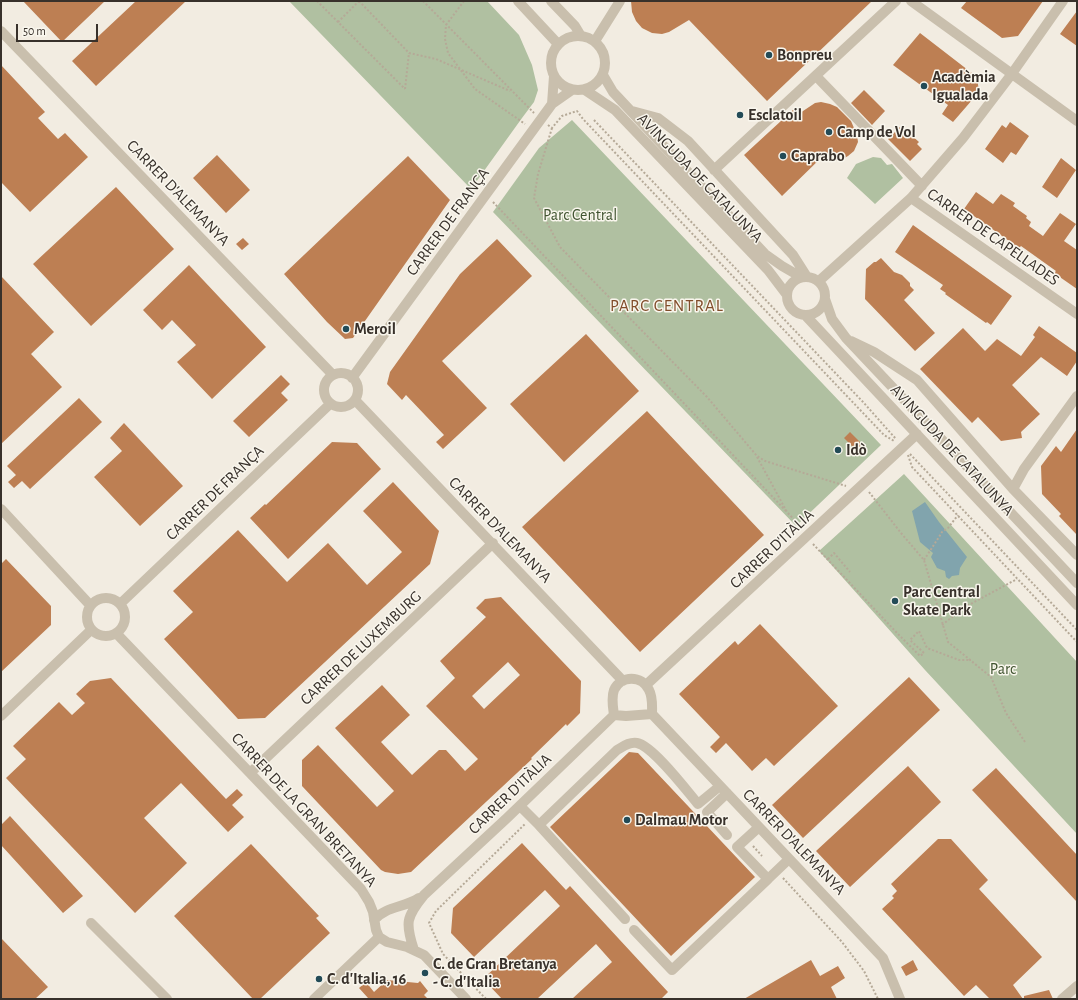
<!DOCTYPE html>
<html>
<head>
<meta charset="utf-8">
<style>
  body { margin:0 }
  #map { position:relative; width:1078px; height:1000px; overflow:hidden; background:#f2ece1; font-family:"Alegreya Sans",sans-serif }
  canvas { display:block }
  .frame { position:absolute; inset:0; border:2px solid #38312b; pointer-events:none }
  .scale { position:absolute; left:16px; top:24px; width:82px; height:18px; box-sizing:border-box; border:2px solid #38312b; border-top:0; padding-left:5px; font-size:12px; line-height:14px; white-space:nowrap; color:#38312b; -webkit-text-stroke:3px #f9f6ed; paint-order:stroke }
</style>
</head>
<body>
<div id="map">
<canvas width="1078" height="1000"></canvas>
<div class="frame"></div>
<div class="scale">50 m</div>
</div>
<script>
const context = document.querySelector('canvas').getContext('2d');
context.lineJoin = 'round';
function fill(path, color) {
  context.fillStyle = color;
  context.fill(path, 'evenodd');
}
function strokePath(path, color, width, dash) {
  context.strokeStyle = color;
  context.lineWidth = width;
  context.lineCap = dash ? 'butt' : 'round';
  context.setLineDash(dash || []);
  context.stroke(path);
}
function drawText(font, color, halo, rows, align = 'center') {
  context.font = font + ' "Alegreya Sans",sans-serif';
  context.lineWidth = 3;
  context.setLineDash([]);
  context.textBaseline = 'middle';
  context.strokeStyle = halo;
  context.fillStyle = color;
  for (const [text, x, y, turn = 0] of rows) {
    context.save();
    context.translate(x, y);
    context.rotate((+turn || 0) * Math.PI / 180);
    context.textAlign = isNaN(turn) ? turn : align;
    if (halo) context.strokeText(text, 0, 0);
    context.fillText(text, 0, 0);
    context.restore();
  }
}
fill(new Path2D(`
  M289,1h198l32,34 13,30 6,25 -4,12 -12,16 -51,71z
  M572,120l309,325 -85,81 -303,-314 46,-64z
  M873,157l8,1 6,7 5,-1 11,14 -28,26 -28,-26 9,-14z
  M904,474l173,188v172l-152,-164 -106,-119z`), '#b0c0a1');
fill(new Path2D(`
  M925,502l14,20 28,35 -7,11 -1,7 -7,1 -3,3 -3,-2 -1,-6 -8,-3 -6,-11 2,-4 -13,-11 -8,-31z`), '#81a4ad');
fill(new Path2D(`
  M23,1h82l-43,41z
  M136,1h50l-90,85 -24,-25z
  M631,1h241l-105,100 -78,-81 -20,12 -7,2 -10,-1 -10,-5 -6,-7 -4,-9z
  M967,1h76l-25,35 -16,2 -41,-30z
  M1077,11v35l-17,-12z
  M920,33l57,44 2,15 -26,30 -11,-8 6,-9 -55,-40z
  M1,65l44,47 -7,6 20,21 7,-6 23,24 -58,55 -29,-30z
  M864,90l21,21 -13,14 -21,-22z
  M821,102l9,2 7,3 14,14 6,14 1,7 -4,9 -6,5 -7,4 -11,1 -6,-6 -42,41 -38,-41 50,-46 6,4 15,-10z
  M1010,122l19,14 -13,19 -5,-3 -8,11 -18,-14 17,-24 4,3z
  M900,127l7,7 2,-1 10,9 -2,2 5,5 -12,12 -22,-22z
  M217,155l33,35 -24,23 -33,-35z
  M408,156l42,44 -97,138 -8,1 -18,-17 -43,-48z
  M1061,158l15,12 -19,28 -15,-11z
  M116,187l58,62 -83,77 -58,-62z
  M976,192l17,12 8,-10 14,9 -2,3 14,10 -1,2 5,4 -2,4 14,10 17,-23 16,11 -12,17 13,9v39l-23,-16 2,-2 -35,-25 -2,2 -55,-39z
  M913,225l99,71 -21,29 -4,-3 -1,1 -41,-29 1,-1 -6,-4 3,-4 -48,-33z
  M243,238l6,6 -7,6 -6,-6z
  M497,239l35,37 -90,85 45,47 -44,41 -7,-7 8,-7 -38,-40 -4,5 -15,-16 3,-12 70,-98z
  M881,258l13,14 8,3 8,8v3l4,4 -10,10 31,33 -20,18 -50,-52 1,-30 8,-7h2z
  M189,265l77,82 -54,52 -35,-37 19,-17 -24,-25 -10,10 -19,-20z
  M1,276l53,56 -23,22 31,33 -61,57z
  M1039,326l38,27v8l-10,15 -26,-19 -29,28 28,29 -19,18 1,6 -21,3 -23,-24 -6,6 -52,-54 43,-41 22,23 12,-12 24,17 14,-19 -2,-2z
  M586,334l53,57 -75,71 -54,-58z
  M281,375l9,9 -9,9 7,7 -39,37 -16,-16z
  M79,398l23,24 -72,67 -8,-8 -8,7 -6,-6 8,-7 -9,-9z
  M647,411l117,124 -124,117 -118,-125z
  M124,423l59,63 -43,40 -46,-49 28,-26 -12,-13z
  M1077,429v106l-18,-19 2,-2 -19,-20 -1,-28 15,-20 5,6z
  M850,432l14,14 -6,6 -14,-14z
  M332,442l25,1 24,26 -93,90 -38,-41 15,-14 1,1z
  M393,482l46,49 -9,33 -165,154 -27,1 -74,-80 29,-27 -20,-21 65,-61 49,52 41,-39 39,42 35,-33 -39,-41z
  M6,559l45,47v19l-50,47v-108z
  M501,597l80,84 -1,32 -13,13 -1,-2 -35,34 1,1 -121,113 -13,2 -13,-2 -4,-2 -79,-84v-26l16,-15 59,62 17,-16 -59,-63 47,-43 28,30 -29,27 31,33 27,-25h7l19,21 13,-12 -52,-53 29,-28 -15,-17 46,-44 -10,-9 9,-9zM508,662l12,13 -36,34 -12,-13z
  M760,624l78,82 -64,60 -8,-8 -14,13 -26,-28 -10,10 -6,-6 10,-10 -41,-43 56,-53 3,4z
  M909,677l31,33 -137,128 -31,-33z
  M111,678l115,121 11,-10 6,6 -11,10 12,12 -16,15 -47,-49 -37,35 43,45 -52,50 -129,-135 20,-19 -13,-13 46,-44 13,13 13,-12 -9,-9 14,-13z
  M629,752l9,1 117,124 -84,79 -121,-129z
  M908,766l33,36 -91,85 -34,-36z
  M996,768l81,87v47l-105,-112z
  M10,816l73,80 -20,17 -62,-68v-20z
  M938,839h13l37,41 -9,9 63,68 -29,28 10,14h-33l-14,-14 -12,11 -82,-87 12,-11 -2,-2 5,-5 -6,-7z
  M522,843l44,47 4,-4 98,106 -7,7h-89l40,-37 -16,-18 -59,55h-35l-19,-20 77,-73 -15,-16 -71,67 -23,-24 2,-25z
  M251,844l68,72 -3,2 14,15 -70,66h-7l-79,-83z
  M1,938l47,49 -13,12h-34z
  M811,960l9,16 18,-10 7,12 -14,9 6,12h-93z
  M913,960l5,10 -12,6 -5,-9z
  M387,980l31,3 2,-2 8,10 -4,4 4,4h-61l1,-1 -9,-10 7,-6 8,10z
  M1049,990l4,9h-29v-3z`), '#bd7f53');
strokePath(new Path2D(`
  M317,1l88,88
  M359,1l50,52 27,6 74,32
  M423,1l111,112
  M464,1l-18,24 -1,14 3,14 27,36 50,35
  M338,22l21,-21
  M405,89l4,-36
  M594,120l269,282 33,37
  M548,125l4,3 10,-12 15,-5 6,8 301,316 10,6
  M552,128l-14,46 -4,24 26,49 147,150 50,59 8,5 81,25
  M493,202l294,310
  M910,454l167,176
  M908,455l4,12 165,175
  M757,457l30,55 14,15
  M869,492l32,41 23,27 24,82 43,35 15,36 19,29
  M813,544l85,90 22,22 4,-3 -14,-13 9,-9 8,17 32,12h12
  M828,559l6,-6 16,19
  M924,560l15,-23 3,-5 6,-4 10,-13
  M942,625l23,-18 52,-28
  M753,846l9,10
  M783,878l59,64 22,29 14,28
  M486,999l-43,-45 -14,-31 7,-12 89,-87`), '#b5a997', 2, [2, 2]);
strokePath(new Path2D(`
  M518,1l40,43
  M551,1l24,25 6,10
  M911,1l166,120
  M1,31l332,344
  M551 63a27 27 0 1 1 54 0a27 27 0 1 1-54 0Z
  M595,41l25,-40
  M603,75l10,17 152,162 17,12 19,11
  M816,76l106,110
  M585,90l30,20 153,160 19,25
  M552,104l2,-28
  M632,111l26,7 30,23 105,114 14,22
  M714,170l182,-169
  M911,198l166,116
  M787 296a19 19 0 1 1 38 0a19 19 0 1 1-38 0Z
  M819,281l92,-83 52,-60 48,-63 52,-74
  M825,299l7,20 14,19 231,245
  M805,315l272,290
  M851,341l23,11 43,28 96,109 64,66
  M324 390a17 17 0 1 1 34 0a17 17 0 1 1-34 0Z
  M352,378l200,-274 20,-14
  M355,400l268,281
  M1013,489l11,-20 53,-73
  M1,509l89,96
  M87 617a19 19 0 1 1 38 0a19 19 0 1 1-38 0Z
  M120,604l210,-200
  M116,633l245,256 8,13 4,10 3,18 3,7 8,5 20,5 17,8 42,44
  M646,685l271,-251
  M652,714l231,244 17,41
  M614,715c-1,-8 -3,-17 0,-25 7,-15 28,-15 35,0 4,7 3,17 3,24
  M614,715l12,1 26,-2
  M1,716l90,-86
  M250,773l243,-230
  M520,806l19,19
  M759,827l-22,20 31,32 21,-20
  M727,835l-20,-23 20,-19
  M625,919l-86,-94 78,-75c7,-4 12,-8 20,-7 16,3 50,48 61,61l22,-18
  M374,920c12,-14 30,-12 45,-22
  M91,923l76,76
  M634,930l38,40 96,-91
  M414,950c-9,-27 -8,-33 10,-55l83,-77 107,-103
  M314,999l65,-62
  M1062,999l15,-13`), '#c9bfad', 10);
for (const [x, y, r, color] of [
  [769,55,4,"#234b57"],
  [924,86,4,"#234b57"],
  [740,115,4,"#234b57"],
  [829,132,4,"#234b57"],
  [783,156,4,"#234b57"],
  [346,329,4,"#234b57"],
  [838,450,4,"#234b57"],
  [895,601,4,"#234b57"],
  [627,820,4,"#234b57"],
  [425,973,4,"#234b57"],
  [319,979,4,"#234b57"]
]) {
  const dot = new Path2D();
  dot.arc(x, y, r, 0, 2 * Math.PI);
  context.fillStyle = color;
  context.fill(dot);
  strokePath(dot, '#f9f6ed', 1.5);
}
drawText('bold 16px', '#38312b', '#f9f6ed', [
  ["Bonpreu",777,55],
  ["Acadèmia",932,77],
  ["Igualada",932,95],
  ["Esclatoil",748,115],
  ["Camp de Vol",837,132],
  ["Caprabo",791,156],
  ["Meroil",354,329],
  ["Idò",846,450],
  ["Parc Central",903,592],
  ["Skate Park",903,610],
  ["Dalmau Motor",635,820],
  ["C. de Gran Bretanya",433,964],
  ["- C. d'Italia",433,982],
  ["C. d'Italia, 16",327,979]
], 'left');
drawText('16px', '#38312b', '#f9f6ed', [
  ["AVINGUDA DE CATALUNYA",700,178,46],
  ["CARRER D'ALEMANYA",178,193,46],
  ["CARRER DE FRANÇA",448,222,-54],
  ["CARRER DE CAPELLADES",993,237,35],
  ["AVINGUDA DE CATALUNYA",952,450,47],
  ["CARRER DE FRANÇA",215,493,-44],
  ["CARRER D'ALEMANYA",500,530,46],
  ["CARRER D'ITÀLIA",772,549,-43],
  ["CARRER DE LUXEMBURG",361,648,-43],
  ["CARRER D'ITÀLIA",510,794,-44],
  ["CARRER DE LA GRAN BRETANYA",304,810,47],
  ["CARRER D'ALEMANYA",794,842,46]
]);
drawText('16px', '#415431', '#f9f6ed', [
  ["Parc Central",580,215],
  ["Parc",1003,669]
]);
context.letterSpacing = '1px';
drawText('17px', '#814d2a', '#f9f6ed', [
  ["PARC CENTRAL",667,306]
]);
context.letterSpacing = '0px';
</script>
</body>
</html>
